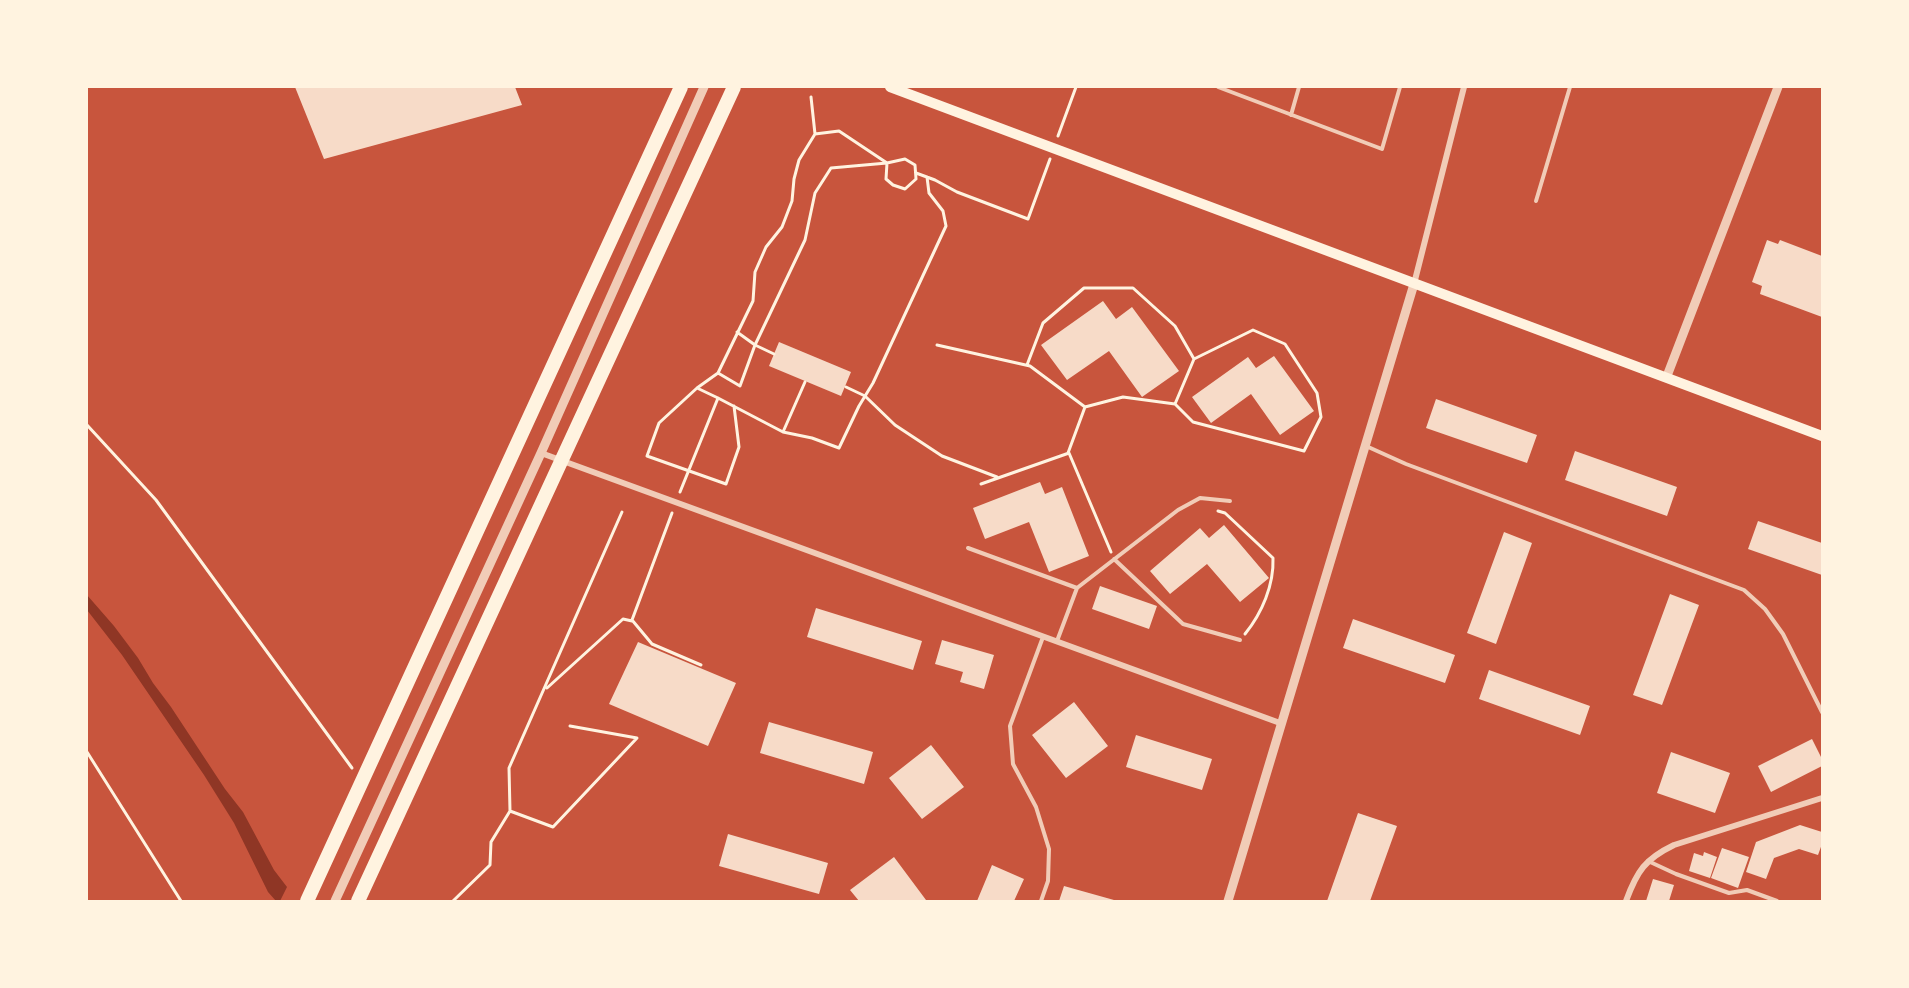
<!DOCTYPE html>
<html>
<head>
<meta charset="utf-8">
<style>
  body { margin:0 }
  #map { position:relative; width:1909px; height:988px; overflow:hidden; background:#c8553d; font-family:"Noto Serif",serif }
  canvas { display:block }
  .frame { position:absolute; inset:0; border:88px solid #fff3e0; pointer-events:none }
</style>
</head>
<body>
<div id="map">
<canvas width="1909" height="988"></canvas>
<div class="frame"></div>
</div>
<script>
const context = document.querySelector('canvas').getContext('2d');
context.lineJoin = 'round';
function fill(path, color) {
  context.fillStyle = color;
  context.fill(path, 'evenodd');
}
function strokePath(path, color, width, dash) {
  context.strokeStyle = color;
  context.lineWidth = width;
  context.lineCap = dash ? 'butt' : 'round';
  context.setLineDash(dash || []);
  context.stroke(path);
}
fill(new Path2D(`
  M87,595l27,31 24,32 15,25 18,24 54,82 18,23 31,58 13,17 -7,14h-4l-8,-9 -34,-69 -30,-48 -82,-120 -35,-45z`), '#8f3625');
fill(new Path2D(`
  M295,87h220l7,18 -198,54z
  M1767,240l11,4 2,-4 42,16v61l-62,-23 2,-8 -10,-4z
  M1103,301l13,18 16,-12 47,64 -37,26 -33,-46 -42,29 -26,-35z
  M779,342l72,30 -10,24 -72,-30z
  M1274,356l40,55 -34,24 -29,-41 -40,29 -19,-26 56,-40 8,11z
  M1436,399l101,36 -10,28 -101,-35z
  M1575,451l102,36 -10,29 -102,-36z
  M1040,482l5,12 17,-7 27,69 -40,16 -20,-50 -44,17 -12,-31z
  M1758,521l64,22v32l-74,-26z
  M1224,525l45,53 -29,24 -33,-38 -37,30 -20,-23 50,-43 9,10z
  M1504,532l28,11 -36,101 -29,-11z
  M1100,586l57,20 -8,23 -57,-20z
  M1670,594l29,11 -37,100 -29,-10z
  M816,608l106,33 -9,29 -106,-33z
  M1353,619l102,36 -10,28 -102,-35z
  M942,640l52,15 -10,34 -24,-7 3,-10 -28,-8z
  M638,642l98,41 -28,63 -99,-42z
  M1489,670l101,36 -10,29 -101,-36z
  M1074,702l34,44 -42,32 -34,-43z
  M769,722l104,30 -9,32 -104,-31z
  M1136,735l76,24 -10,31 -76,-23z
  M1812,739l10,20v7l-51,26 -13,-26z
  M931,745l33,42 -42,32 -33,-41z
  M1671,752l59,21 -15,40 -58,-20z
  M1358,813l39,13 -27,75h-43z
  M1800,825l22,7v12l-4,11 -19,-6 -25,9 -8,21 -20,-7 10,-30z
  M728,834l100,29 -9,31 -100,-28z
  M1722,848l27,9 -11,31 -27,-10z
  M1704,852l13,5 -7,21 -21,-7 5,-18 9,3z
  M894,857l32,43 -67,1 -9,-11z
  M992,865l32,14 -10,22h-37z
  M1653,879l21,6 -5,16h-23z
  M1064,886l50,14 -1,1h-54z`), '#f7dbc8');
strokePath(new Path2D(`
  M1058,136l18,-49
  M916,173l19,7 22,12 71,27 22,-60
  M737,332l18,13 19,9
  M937,345l93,21 55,41 -17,46
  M1027,365l16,-42 41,-35h49l42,38 19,33 59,-29 32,14 32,49 4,24 -17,34 -111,-29 -18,-18 19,-45
  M718,373l22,13 15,-41 50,-105 10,-47 16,-25 56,-5 -1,16 7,6 12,4 11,-10 -1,-14 -10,-6 -18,4 -48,-32 -24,3
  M846,387l19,9 30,29 47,31 55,21
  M697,388l21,-15 35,-72 2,-29 11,-25 16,-20 10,-26 2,-22 5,-19 16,-26 -4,-37
  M718,398l-21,-10 -38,35 -12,33 79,28 13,-37 -5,-41
  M1085,407l38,-10 52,7
  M87,425l69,75 196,268
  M783,432l29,6 27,10 20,-42 14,-23 73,-157 -3,-15 -14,-18 -2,-16
  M981,484l88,-31 42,99
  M680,492l38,-94 65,34 22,-50
  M1218,511l7,2 48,45c1,27 -11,55 -28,76
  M672,513l-40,107 20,24 49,21
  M547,688l76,-69 9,2
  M87,752l94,149
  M510,811l43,16 84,-89 -67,-12
  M453,901l37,-36 1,-23 19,-31 -1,-43 113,-256`), '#fff3e0', 3);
strokePath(new Path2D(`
  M1218,87l164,62 18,-62
  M1291,115l8,-28
  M1536,201l34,-114
  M1366,446l40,18 338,126 21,19 18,25 39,78
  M968,548l109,40
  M1114,559l69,65 57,16
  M1057,641l20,-53 101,-78 22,-12 30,3
  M1648,861l28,13 53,19 18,-3 30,11
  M1041,901l7,-20 1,-32 -13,-42 -23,-43 -3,-38 33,-89`), '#f1ccb7', 4);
strokePath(new Path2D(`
  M1414,284l50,-197
  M541,453l739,270
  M1626,901c11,-30 19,-42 48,-56l148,-47`), '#f1ccb7', 6);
strokePath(new Path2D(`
  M1667,376l111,-289
  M335,901l206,-448 163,-366
  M1228,901l186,-617`), '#f1ccb7', 9);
strokePath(new Path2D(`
  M890,87l932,349`), '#fff3e0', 10);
strokePath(new Path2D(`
  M307,901l374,-814
  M358,901l376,-814`), '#fff3e0', 14);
</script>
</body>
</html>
